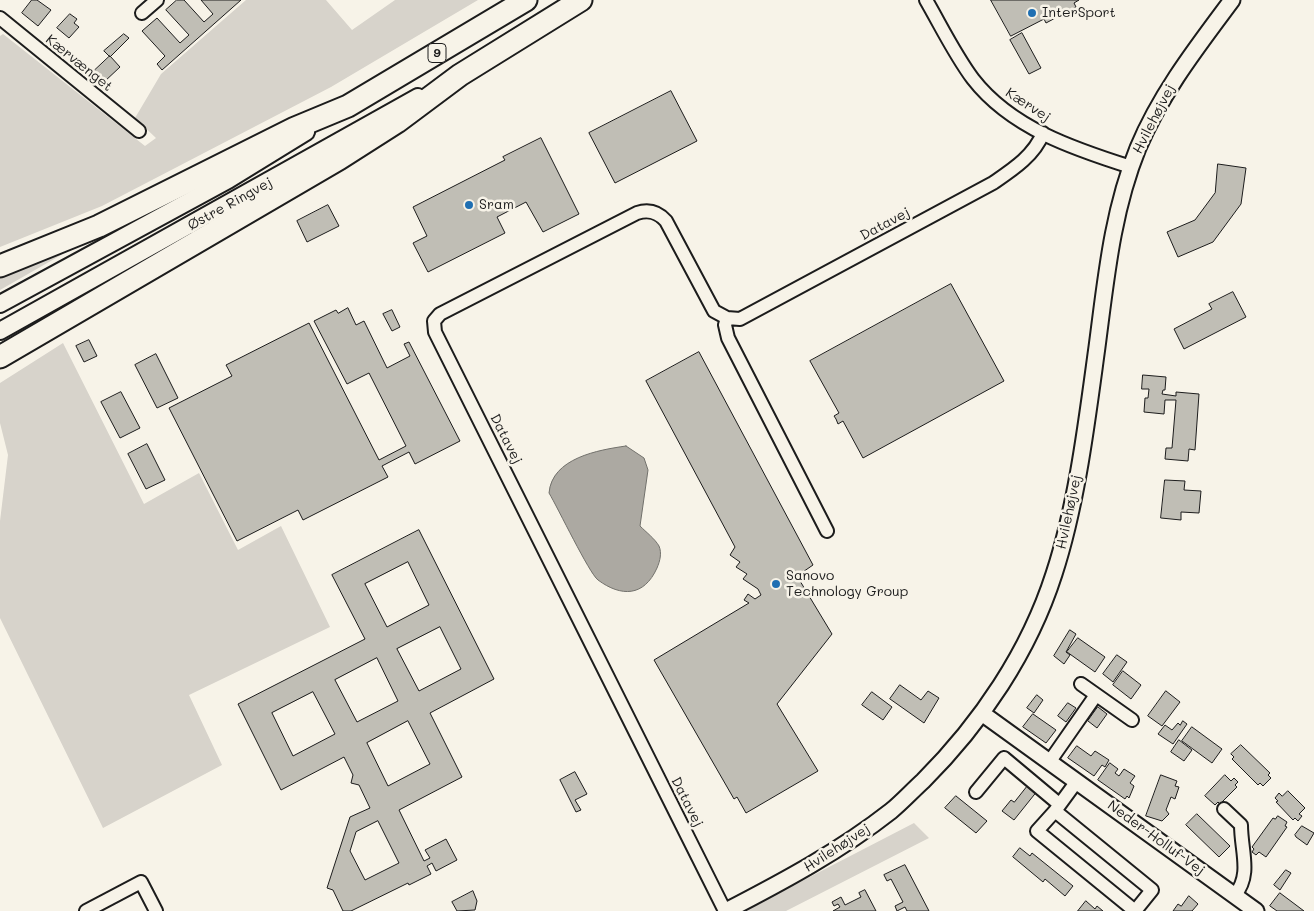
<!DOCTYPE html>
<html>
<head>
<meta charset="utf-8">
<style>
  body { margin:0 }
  canvas { display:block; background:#f7f3e8 }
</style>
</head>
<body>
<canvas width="1314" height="911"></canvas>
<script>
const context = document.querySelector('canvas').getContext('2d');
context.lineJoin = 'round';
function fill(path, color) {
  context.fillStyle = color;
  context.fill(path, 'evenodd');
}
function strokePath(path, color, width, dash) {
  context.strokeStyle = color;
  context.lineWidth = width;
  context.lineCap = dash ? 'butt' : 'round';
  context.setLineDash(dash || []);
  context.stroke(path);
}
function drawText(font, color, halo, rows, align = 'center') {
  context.font = font + ' Mali,sans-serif';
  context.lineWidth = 5;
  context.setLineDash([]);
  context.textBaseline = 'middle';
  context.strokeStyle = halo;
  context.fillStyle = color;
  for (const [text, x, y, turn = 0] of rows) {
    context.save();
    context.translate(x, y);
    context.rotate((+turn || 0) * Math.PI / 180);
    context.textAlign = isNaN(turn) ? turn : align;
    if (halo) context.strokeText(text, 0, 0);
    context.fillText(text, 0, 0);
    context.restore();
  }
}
fill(new Path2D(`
  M246,0h80l26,30 43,-30h83l-147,87 -229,119 -102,41v-211l3,-2 142,112 11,-8 -21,-20 26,-44z
  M105,230l-105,60v-13z
  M63,343l81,161 55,-31 39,77 43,-24 49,101 -141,68 33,70 -119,63 -103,-210v-97l8,-66 -8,-32v-40z
  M914,823l15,15 -143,73h-42z`), '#d7d3cb');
const water = new Path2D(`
  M626,446l18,12 4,12 -8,56c6,6 15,13 19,20 3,7 1,15 -2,22 -13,29 -36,29 -59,12 -9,-7 -40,-72 -49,-87 3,-35 49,-43 77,-47z`);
fill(water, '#aca9a2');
strokePath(water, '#72716c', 1);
const building = new Path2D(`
  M32,0h5l14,10 -13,16 -16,-13z
  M177,0h7l20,22 9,-8 -12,-14h40l-79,70 -5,-6 8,-8 -23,-25 15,-13 23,25 9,-8 -23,-25z
  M991,0h88l-5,3 2,4 -30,16 -2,-4 -33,17z
  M70,14l7,5 -3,4 5,4 -10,11 -12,-10z
  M1022,33l19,35 -12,6 -19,-34z
  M124,34l5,4 -19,19 -6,-6z
  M110,56l10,11 -16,15 -10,-11z
  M671,91l26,50 -82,42 -26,-50z
  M541,138l38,76 -36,18 -17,-30 -29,15 8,16 -77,39 -15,-29 14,-7 -14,-29 92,-47 -2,-3z
  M1218,164l28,4 -5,36 -28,38 -35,15 -11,-25 28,-12 20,-27z
  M328,205l11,21 -32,16 -10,-21z
  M951,284l53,97 -141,77 -20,-37 -5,3 -2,-5 -2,-3 5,-3 -29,-52z
  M1233,292l13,25 -62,32 -10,-20 38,-20 -3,-5z
  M348,308l8,17 8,-4 23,47 23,-12 -6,-12 5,-2 51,99 -45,23 -6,-12 -27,14 6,11 -85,43 -5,-10 -61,31 -68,-133 63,-32 -6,-11 83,-42 70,137 27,-14 -37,-73 -22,11 -33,-63 22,-11 2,3z
  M392,310l8,17 -8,4 -9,-17z
  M89,340l8,16 -13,6 -8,-16z
  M699,352l114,213 -16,11 35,58 -55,70 41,67 -72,42 -9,-16 -3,2 -80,-139 95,-57 -5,-3 4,-6 7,5 6,-4 -3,-6 -15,-10 4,-5 -11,-7 4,-5 -10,-7 5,-8 -89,-166z
  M156,354l22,44 -21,10 -22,-43z
  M1143,375l23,2 -1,13h-2l-1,4 14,2v-4l23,2 -4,56 -6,-1 -1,12 -23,-2 1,-11h6l4,-48h-11l-1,14 -20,-2 1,-14h3l1,-9h-7z
  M121,392l19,36 -20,10 -19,-36z
  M147,444l18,36 -19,9 -18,-35z
  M1165,480l20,1 -1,9 17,1 -2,22 -18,-1v8l-20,-2z
  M419,530l75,149 -64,34 32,64 -63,33 25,51 6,-3 -5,-8 21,-11 11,21 -21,11 -4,-8 -5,3 4,8 -22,11 -1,-2 -57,28h-8l-10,-21 -6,-2 23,-71 20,-9 -11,-23 -8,-2 2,-8 -9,-18 -63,33 -43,-86 127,-65 -33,-64zM408,562l21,43 -42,22 -22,-43zM440,627l21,42 -42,22 -22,-42zM377,658l21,43 -41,21 -22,-42zM313,692l22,42 -42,22 -21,-43zM408,721l22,43 -42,22 -21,-43zM378,821l21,42 -34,17 -15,-29 6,-19z
  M1070,630l6,4 -10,18 4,3 -6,9 -10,-8z
  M1078,638l27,19 -10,15 -28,-20z
  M1117,655l10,7 -14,20 -10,-8z
  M1123,671l18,14 -10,14 -18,-14z
  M900,685l21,15 7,-9 11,7 -15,25 -34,-24z
  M1166,691l14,11 -18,24 -14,-10z
  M872,692l20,15 -9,13 -21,-15z
  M1037,695l6,5 -9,13 -7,-5z
  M1068,703l8,5 -10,14 -8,-6z
  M1098,707l9,7 -10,14 -9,-7z
  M1033,714l23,16 -10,13 -23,-16z
  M1183,721l4,3 -14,20 -15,-10 7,-9 7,5 6,-7 2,2z
  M1192,727l30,22 -10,14 -30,-22z
  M1179,740l13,10 -8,11 -13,-9z
  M1241,745l29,28 -2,2 3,3 -8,8 -3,-3 -2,2 -26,-26 2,-2 -3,-3z
  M1077,746l14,10 4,-5 14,9 -4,7 -3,-2 -8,11 -26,-18z
  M1110,763l8,6 -3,4 4,3 5,-7 11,7 -5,7 4,3 -5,12 -2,-2 -2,3 -27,-19z
  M575,772l12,22 -12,6 6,10 -5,2 -16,-32z
  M1161,775l16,6 -2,5 4,1 -4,12 -4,-2 -5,13 3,4 -7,7 -16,-5z
  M1225,775l6,6 3,-3 4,4 -3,3 2,2 -17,17 -2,-2 -3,3 -10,-9z
  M1030,783l8,7 -24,30 -12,-9 9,-11 3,2z
  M1288,791l17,17 -6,6 3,2 -4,5 -3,-3 -2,2 -17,-18 2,-1 -3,-3 4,-5 3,3z
  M956,796l31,25 -11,12 -31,-25z
  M1197,814l33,32 -11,11 -33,-32z
  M1278,816l9,6 -2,4 2,1 -21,30 -7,-5 -3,3 -4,-3 2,-3 -2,-2 21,-29 2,1z
  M1302,826l12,7 -7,12 -11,-8 -1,-2z
  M1020,848l10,8 2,-3 41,33 -8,10 -20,-17 -2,3 -30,-25z
  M905,865l24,46h-22l-2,-4 -8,4 -2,-5 8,-4 -12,-23 -4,2 -3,-6z
  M1286,870l5,3 -11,17 -6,-5z
  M865,890l11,21h-43l7,-4 -2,-3 -4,2 -2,-4 9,-5 4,8 16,-8 -2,-4z
  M473,891l4,10 -2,9 -18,1 -5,-9z
  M1280,893l24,18h-27l-7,-5z
  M1189,896l9,8 -6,7h-19l5,-7 3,2z
  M1086,901l9,8 2,-3 6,5h-25z`);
fill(building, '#c0beb5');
strokePath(building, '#1c1c1c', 1);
const minor = new Path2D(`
  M926,0c15,26 29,55 47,79 38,49 101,70 158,88
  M142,13l15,-13
  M0,18l139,113
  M727,318l-2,7 3,13 99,193
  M1081,684l51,36
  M1050,761l46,-66
  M976,792l28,-34 55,46
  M1224,809l17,16c0,26 11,49 -6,70
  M1055,811l-18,20 98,80 17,-21 -97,-79 22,-30
  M86,911l55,-29 15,29
  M725,911l-290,-579 -1,-11 6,-7 197,-101c12,-4 21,-1 29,8l48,90 13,7 13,1 253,-136c19,-13 41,-27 50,-50`);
const tertiary = new Path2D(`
  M983,714l273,197
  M726,911c58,-30 114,-60 165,-100 11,-9 21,-20 32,-30 58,-58 106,-129 131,-207 23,-70 33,-154 43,-227 9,-68 15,-135 41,-199 23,-55 59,-101 94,-148`);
const secondary = new Path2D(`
  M0,304l228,-124 78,-48
  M0,331l418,-234`);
const motorway = new Path2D(`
  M0,266l99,-40 196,-98 53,-22 178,-106
  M0,357l339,-198 58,-37 63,-47 121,-75`);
strokePath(minor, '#1c1c1c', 16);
strokePath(tertiary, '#1c1c1c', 19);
strokePath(secondary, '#1c1c1c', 20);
strokePath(motorway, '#1c1c1c', 25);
strokePath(minor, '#f7f3e8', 12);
strokePath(tertiary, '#f7f3e8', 15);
strokePath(secondary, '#f7f3e8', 16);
strokePath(motorway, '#f7f3e8', 21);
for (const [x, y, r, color] of [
  [1032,13,5,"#1f6fb2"],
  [469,205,5,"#1f6fb2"],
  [776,584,5,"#1f6fb2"]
]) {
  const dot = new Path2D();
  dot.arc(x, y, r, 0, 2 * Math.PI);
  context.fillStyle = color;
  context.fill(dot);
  strokePath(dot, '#f7f3e8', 2);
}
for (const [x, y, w] of [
  [437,53,18]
]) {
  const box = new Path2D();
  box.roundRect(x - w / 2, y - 9.5, w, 19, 4);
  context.fillStyle = '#f7f3e8';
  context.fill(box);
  strokePath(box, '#1c1c1c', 1);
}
drawText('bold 12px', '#1c1c1c', null, [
  ["9",437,53]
]);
drawText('14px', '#1c1c1c', '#f7f3e8', [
  ["InterSport",1042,13],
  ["Sram",479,205],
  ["Sanovo",786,576],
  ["Technology Group",786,592]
], 'left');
drawText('14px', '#1c1c1c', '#f7f3e8', [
  ["Kærvænget",79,63,39],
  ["Kærvej",1028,105,33],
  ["Hvilehøjvej",1154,119,-63],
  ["Østre Ringvej",230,204,-29],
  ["Datavej",885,224,-28],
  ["Datavej",506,439,63],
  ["Hvilehøjvej",1069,512,-78],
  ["Datavej",687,802,63],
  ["Neder-Holluf-Vej",1156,838,36],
  ["Hvilehøjvej",837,848,-33]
]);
</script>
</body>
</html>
